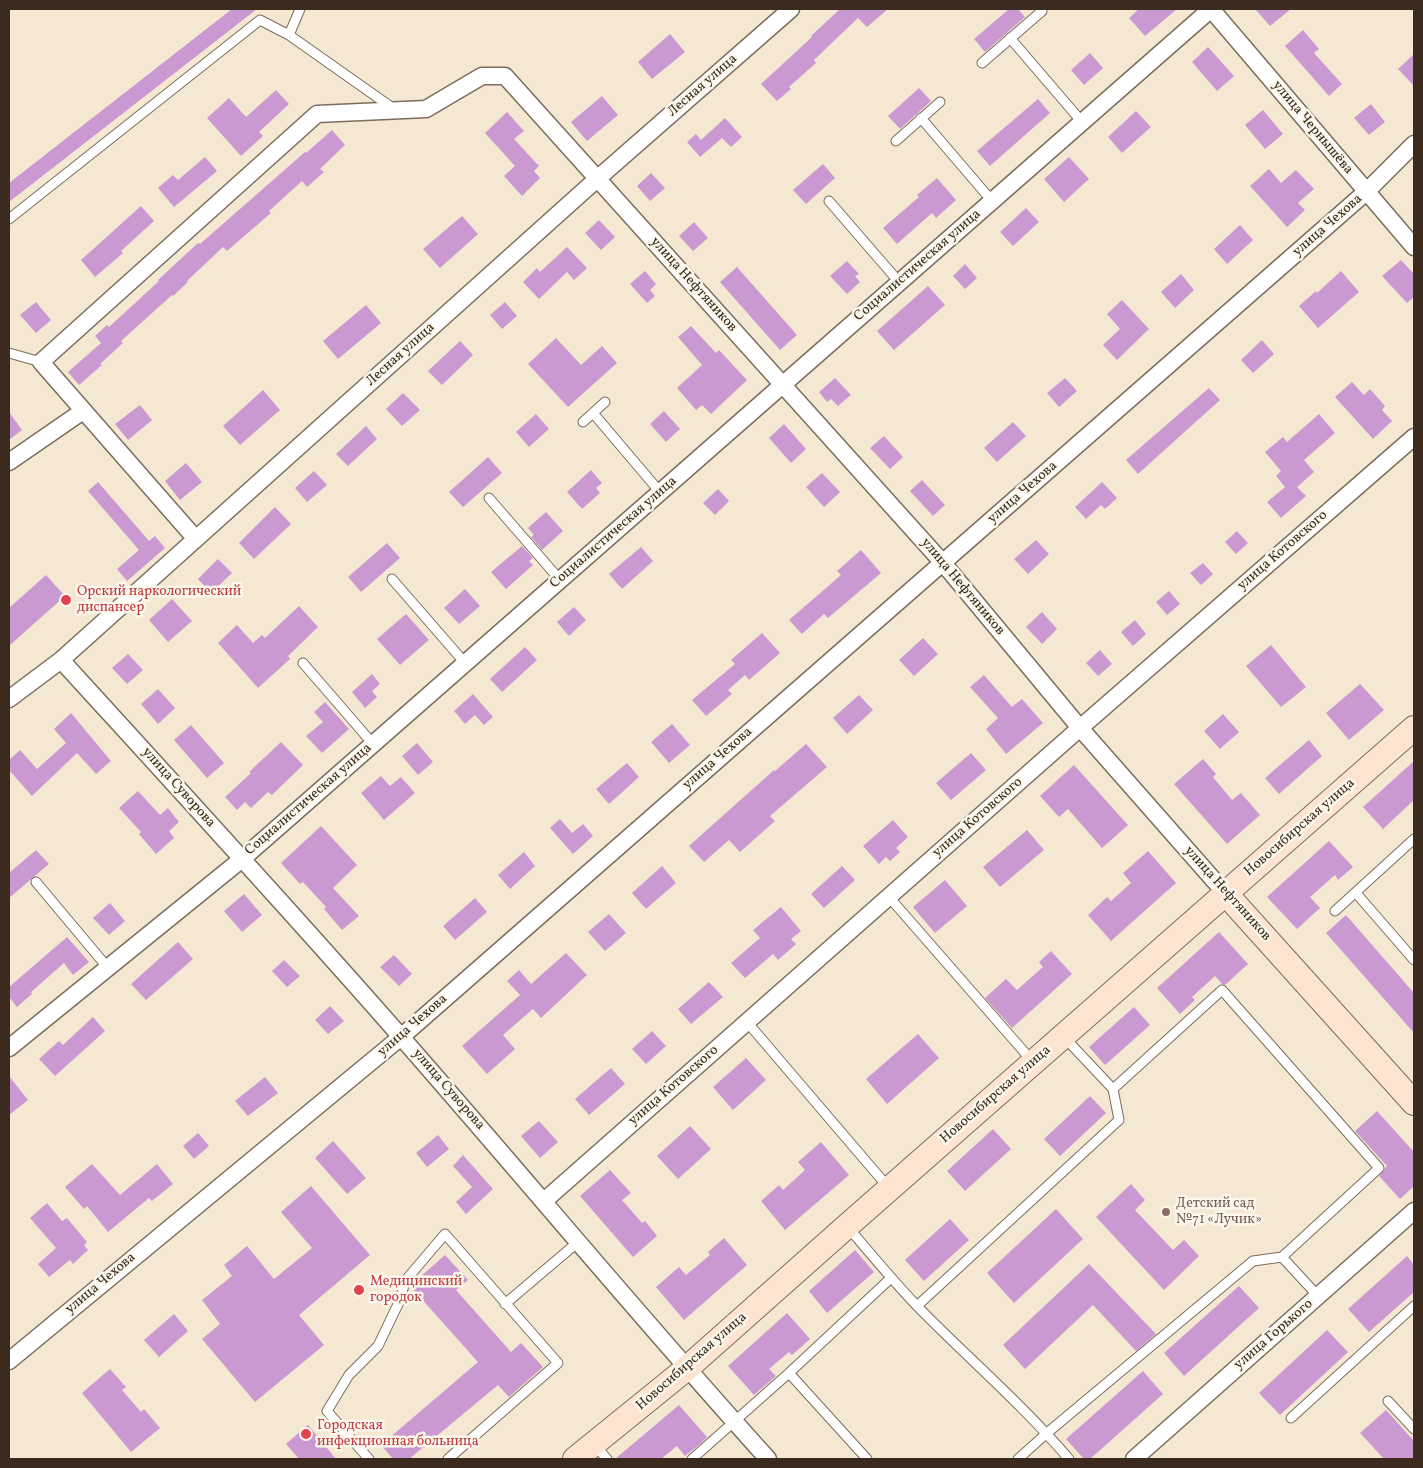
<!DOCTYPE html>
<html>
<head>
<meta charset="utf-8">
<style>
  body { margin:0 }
  #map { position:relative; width:1423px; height:1468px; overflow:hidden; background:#f5e8d2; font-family:Vollkorn,serif }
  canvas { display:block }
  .frame { position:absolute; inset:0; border:10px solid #3b2a1e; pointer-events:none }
</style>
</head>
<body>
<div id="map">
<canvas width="1423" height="1468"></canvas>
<div class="frame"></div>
</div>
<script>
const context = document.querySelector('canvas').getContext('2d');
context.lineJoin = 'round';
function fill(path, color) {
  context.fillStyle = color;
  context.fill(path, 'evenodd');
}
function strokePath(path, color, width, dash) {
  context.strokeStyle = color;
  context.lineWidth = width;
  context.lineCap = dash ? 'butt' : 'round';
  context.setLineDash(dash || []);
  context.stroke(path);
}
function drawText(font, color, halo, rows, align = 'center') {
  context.font = font + ' Vollkorn,serif';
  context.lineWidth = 5;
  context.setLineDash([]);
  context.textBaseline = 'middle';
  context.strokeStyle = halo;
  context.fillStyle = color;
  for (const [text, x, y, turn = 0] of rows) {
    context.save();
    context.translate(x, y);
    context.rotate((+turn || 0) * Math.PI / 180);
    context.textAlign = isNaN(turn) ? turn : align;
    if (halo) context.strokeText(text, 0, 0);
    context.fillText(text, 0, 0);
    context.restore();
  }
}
fill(new Path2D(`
  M232,9h25l-248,193v-19z
  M840,9h48l-21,18 -9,-9 -44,42 2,3 -27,24 2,2 -14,12 -16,-17 51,-47 -1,-1z
  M1009,9h9l7,8 -40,35 -11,-13z
  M1139,9h38l-32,27 -16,-18z
  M1255,9h36l-21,17z
  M1303,30l16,19 -5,4 28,31 -13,12 -44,-50z
  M670,34l15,18 -33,27 -14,-17z
  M1208,47l26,29 -17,15 -25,-29z
  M1090,53l13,15 -19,17 -13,-15z
  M1414,54v32l-16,-17z
  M919,88l12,13 -31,28 -12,-13z
  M276,90l13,14 -30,28 4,4 -22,20 -34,-38 22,-20 17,19z
  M602,96l16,19 -31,26 -16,-19z
  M1038,99l12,14 -60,53 -13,-15z
  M1371,104l14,18 -16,13 -15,-17z
  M1263,110l20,24 -18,15 -20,-24z
  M1136,111l15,16 -29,26 -14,-16z
  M507,112l17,19 -10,8 25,27 -5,5 6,7 -18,18 -18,-20 11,-10 -30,-33z
  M725,118l17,19 -11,10 -9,-9 -22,19 -13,-15 9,-8 5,6z
  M332,130l13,15 -25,24 4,3 -17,15 -5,-6 -33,30 2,2 -44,38 -4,-4 -36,34 1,1 -15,14 -1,-1 -51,46 2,2 -23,21 2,1 -23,20 -11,-13 33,-29 -6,-7 12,-11 2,2 50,-46 -1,-1 40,-37 2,1 105,-92 1,1z
  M205,157l12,14 -43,36 -16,-19 15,-13 5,5z
  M1069,157l20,22 -25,23 -20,-23z
  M823,164l12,14 -29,26 -13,-14z
  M1269,169l12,14 15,-13 18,19 -16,14 7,7 -18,17 -37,-41z
  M651,173l14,15 -15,13 -13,-15z
  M937,178l19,22 -20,18 -4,-5 -35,31 -14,-16 36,-31 -2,-2z
  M141,206l13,15 -33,30 2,2 -28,24 -14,-17z
  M1026,208l13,14 -26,24 -13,-14z
  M462,216l16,18 -38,34 -17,-19z
  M599,220l16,17 -14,13 -16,-17z
  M694,222l14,16 -15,13 -14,-15z
  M1240,225l13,15 -26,24 -13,-15z
  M567,247l20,21 -13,12 -7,-8 -28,27 -16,-17 14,-14 3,4z
  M1401,260l13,14v23l-7,6 -25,-27z
  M847,261l12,13 -4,2 5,6 -13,12 -17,-18z
  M965,264l12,14 -12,11 -12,-13z
  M737,267l60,68 -17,15 -60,-68z
  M645,271l11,13 -6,6 5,6 -8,7 -17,-19z
  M1341,271l18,21 -41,36 -19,-22 17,-15 1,2z
  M1181,274l13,16 -19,18 -14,-16z
  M928,286l17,19 -51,45 -17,-19z
  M1122,300l27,29 -32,31 -14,-15 17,-16 -13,-15z
  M36,302l15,18 -15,13 -16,-18z
  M505,302l12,14 -15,13 -12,-14z
  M366,305l15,18 -43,36 -15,-18z
  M691,326l25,27 3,-3 28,30 -36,34 -9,-9 -6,5 -19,-22 25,-23 -24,-28z
  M556,338l25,27 21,-19 15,17 -49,44 -40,-43z
  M1262,340l12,14 -21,19 -12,-13z
  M460,341l13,14 -31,30 -14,-14z
  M835,378l16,17 -13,11 -7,-7 -4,3 -8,-10z
  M1065,378l12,13 -18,16 -12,-14z
  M1352,382l12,13 6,-6 15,17 -3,4 10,11 -19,18 -38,-42z
  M1209,388l11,12 -82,74 -12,-14z
  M263,390l17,20 -40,35 -17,-19z
  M403,393l17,17 -18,16 -16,-17z
  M140,405l12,15 -24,20 -13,-16z
  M664,411l16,18 -14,13 -16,-18z
  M9,412l13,18 -13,10z
  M536,414l13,15 -20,18 -13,-15z
  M1319,414l16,19 -31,27 10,12 -17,15 9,9 -25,22 -14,-16 18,-15 -9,-11 5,-5 -16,-19 18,-15 4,5z
  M1013,422l13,14 -29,26 -13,-14z
  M784,424l22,25 -15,14 -22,-25z
  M366,426l11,13 -29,27 -12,-12z
  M884,436l19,21 -13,12 -20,-21z
  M488,457l14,16 -39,34 -14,-15z
  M186,463l16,19 -22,18 -15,-19z
  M591,470l11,13 -6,5 4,5 -18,16 -15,-17z
  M314,471l13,14 -20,17 -12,-14z
  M822,473l18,19 -16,15 -18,-20z
  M922,480l23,25 -12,11 -23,-25z
  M98,482l51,59 6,-5 10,12 -38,33 -10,-12 22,-19 -51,-59z
  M1102,482l15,16 -12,11 -4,-4 -15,14 -11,-12z
  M718,489l11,12 -14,14 -12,-12z
  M275,507l16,17 -37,35 -15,-16z
  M546,512l17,19 -21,19 -11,-13 3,-2 -6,-7z
  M1237,531l11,12 -12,11 -11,-12z
  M1036,540l13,14 -21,20 -14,-15z
  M387,543l13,15 -39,34 -13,-15z
  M522,546l11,12 -4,3 4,4 -27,24 -15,-17z
  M641,547l12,14 -31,28 -13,-15z
  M861,550l20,23 -53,45 -4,-4 -22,20 -13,-14 52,-45 -4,-4z
  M218,559l14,14 -21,20 -13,-14z
  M1203,563l10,11 -12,11 -11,-12z
  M46,575l19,21 -56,50v-38z
  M465,589l15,17 -21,18 -15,-16z
  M1169,591l11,13 -13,11 -11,-13z
  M172,599l20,22 -24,21 -19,-22z
  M299,606l19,21 -30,29 2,3 -32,29 -40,-45 19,-18 16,18 9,-8 3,3z
  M574,607l12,13 -17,16 -12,-14z
  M1042,612l15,17 -15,15 -16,-17z
  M406,614l23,26 -29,25 -23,-26z
  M1135,620l11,14 -13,12 -12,-14z
  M762,633l18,20 -31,27 -4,-5 -17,15 4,4 -26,22 -14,-16 43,-36 -4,-4z
  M923,638l15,16 -24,22 -15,-16z
  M1271,645l35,42 -25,20 -35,-41z
  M525,647l12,13 -35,32 -12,-13z
  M1100,650l12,14 -14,12 -12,-13z
  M128,654l15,16 -16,14 -15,-16z
  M372,674l8,10 -8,7 5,6 -12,11 -13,-16z
  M984,675l28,32 10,-8 21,24 -37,31 -20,-25 12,-11 -28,-31z
  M1360,684l24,26 -35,30 -23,-27z
  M158,689l17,19 -17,16 -17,-20z
  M473,694l20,23 -9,8 -9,-10 -10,9 -11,-13z
  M859,695l14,15 -26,24 -14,-16z
  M325,702l24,27 -27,24 -16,-17 17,-14 -9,-10z
  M71,713l40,48 -15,13 -19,-21 -45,43 -23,-26v-10l11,-10 17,19 29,-26 -12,-14z
  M1223,714l16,18 -19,17 -16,-18z
  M672,724l18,21 -21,18 -18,-21z
  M191,725l33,38 -17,15 -33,-38z
  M1309,740l13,16 -43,38 -14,-16z
  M281,742l22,23 -31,30 -4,-3 -17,16 -6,-6 -8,8 -12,-13 26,-24 -2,-1z
  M417,743l16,19 -15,13 -16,-19z
  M806,744l21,23 -57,49 5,5 -35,31 -11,-12 -25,22 -15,-16 85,-76 1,1z
  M971,753l15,17 -35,30 -15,-17z
  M1203,759l13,15 -3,3 19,23 9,-7 19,22 -33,29 -53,-60z
  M1414,761v39l-31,29 -20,-22z
  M627,763l12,14 -30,27 -13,-15z
  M1074,765l54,60 -26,23 -34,-39 -9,8 -19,-21z
  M381,776l9,10 11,-9 14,16 -31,27 -23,-27z
  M138,791l22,24 8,-7 11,14 -10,9 5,7 -18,16 -17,-20 2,-2 -22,-24z
  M560,819l12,14 11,-9 10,12 -20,18 -23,-26z
  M893,820l15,17 -12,11 4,4 -10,9 -4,-4 -7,7 -16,-18z
  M321,826l36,39 -24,23 26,28 -17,14 -18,-21 2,-2 -23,-25 -3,2 -19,-21z
  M1027,830l17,20 -44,37 -17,-20z
  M1329,841l24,26 -15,13 -3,-5 -25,22 10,11 -23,21 -30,-32z
  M36,850l13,14 -40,34v-25z
  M1148,851l28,32 -65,58 -23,-26 19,-18 4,4 20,-18 -8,-10z
  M524,852l11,14 -25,23 -12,-14z
  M662,866l14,17 -30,26 -14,-16z
  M842,866l13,14 -31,28 -13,-14z
  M945,880l22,26 -32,27 -22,-26z
  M244,894l18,21 -20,17 -18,-21z
  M475,898l12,14 -32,28 -12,-14z
  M110,903l15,18 -16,14 -16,-17z
  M781,907l20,24 -10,8 5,5 -18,16 -5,-6 -28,24 -14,-15 29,-25 -7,-8z
  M609,914l17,19 -21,18 -17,-19z
  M1346,915l68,78v40l-88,-100z
  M1219,932l29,32 -23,21 -3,-1 -7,-8 -23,21 3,3 -15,14 -23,-26z
  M67,937l22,25 -16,13 -9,-12 -33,29 1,2 -15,13 -8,-10v-10z
  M178,942l15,17 -47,41 -15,-16z
  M1051,951l21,23 -60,54 -27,-30 21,-19 11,11 26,-23 -4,-5z
  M566,953l21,22 -46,43 -8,-9 -30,26 12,14 -28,25 -25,-28 58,-51 -13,-14 12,-11 12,14z
  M394,955l18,19 -13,12 -19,-19z
  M284,960l16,16 -13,11 -15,-16z
  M709,982l14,15 -32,27 -13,-15z
  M330,1006l14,15 -16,13 -13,-14z
  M1134,1007l16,18 -45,40 -16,-18z
  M93,1017l12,14 -50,45 -16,-17 20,-18 4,4z
  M652,1031l14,15 -20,18 -14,-15z
  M918,1034l21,24 -52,46 -21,-25z
  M746,1058l20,22 -33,30 -20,-23z
  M611,1068l14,16 -36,31 -14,-16z
  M9,1076l19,24 -19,15z
  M265,1077l13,16 -30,23 -13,-15z
  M1090,1096l16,17 -46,43 -16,-17z
  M1377,1111l37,41v34l-14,13 -21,-23 8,-10 -32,-35z
  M539,1121l19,21 -18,16 -19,-22z
  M690,1126l21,23 -33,30 -21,-23z
  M993,1129l18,20 -46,42 -18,-20z
  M198,1133l11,13 -15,13 -11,-13z
  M438,1135l11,14 -22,18 -11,-14z
  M333,1141l33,37 -19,16 -32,-36z
  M821,1142l28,33 -64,55 -24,-29 18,-16 4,5 22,-20 -7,-8z
  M463,1155l30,34 -27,25 -10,-12 16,-15 -19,-21z
  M92,1164l28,31 37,-31 16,20 -21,17 -3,-3 -41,34 -21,-26 -3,3 -19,-22z
  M610,1170l21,23 -9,7 20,23 3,-2 12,15 -24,21 -53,-61z
  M1131,1184l14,16 -10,10 38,40 11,-10 15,16 -35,34 -68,-73z
  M311,1186l59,69 -71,60 25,30 -69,57 -53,-63 18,-15 -18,-24 30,-24 -8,-11 23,-19 27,33 38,-31 -31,-36z
  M47,1203l15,18 5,-3 20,24 -3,3 4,5 -15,14 -3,-4 -21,17 -11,-13 18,-16 -26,-30z
  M1056,1209l27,30 -69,64 -27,-30z
  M950,1219l19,21 -45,41 -19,-21z
  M724,1238l23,27 -63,55 -28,-33 23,-20 7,8 24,-20 -2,-3z
  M855,1250l19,22 -47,41 -18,-22z
  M445,1255l23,25 -12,10 55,62 10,-9 22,24 -34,30 -11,-12 -89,74h-16l-12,-14 97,-83 -68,-76z
  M1407,1256l7,9v27l-45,40 -21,-23z
  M1089,1264l67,70 -20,17 -43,-46 -68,64 -22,-24z
  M1239,1286l20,22 -75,68 -20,-23z
  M787,1313l23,26 -18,16 -3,-3 -20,17 7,7 -22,19 -26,-29z
  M174,1314l14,17 -29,26 -15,-17z
  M1327,1330l21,22 -68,63 -21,-22z
  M110,1369l16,18 -4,3 19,22 3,-3 16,19 -29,24 -49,-59z
  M1143,1371l20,23 -73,65h-6l-18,-20z
  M679,1405l28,32 -7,7 -15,12 -8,-10 -16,13h-46z
  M1386,1410l28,31v18h-30l-24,-26z
  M308,1425l28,34h-37l-13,-15z`), '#cb99d2');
const lane = new Path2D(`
  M289,35l11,-26
  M1010,38l72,84
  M982,63l60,-52
  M921,118l71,83
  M896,141l44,-39
  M829,201l70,81
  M9,219l251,-199 29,15 105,74
  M9,353l32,9
  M593,413l67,79
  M583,422l22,-20
  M489,498l71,82
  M392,579l73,84
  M303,663l70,81
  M36,882l72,86
  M1356,893l58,67
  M889,897l144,165
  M1335,911l79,-72
  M747,1022l141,165
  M1064,1037l49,52
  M847,1226c23,27 46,55 71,81 50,51 105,98 151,152
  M505,1304l73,-62
  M917,1306l202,-186 -6,-31 109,-99 157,178 -97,89 36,39
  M789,1373l78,86
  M1388,1401l26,28
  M1291,1418l123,-112
  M594,1444l13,15
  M369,1459l-42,-48 22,-36 29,-29 22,-46 5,-19 40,-47 113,129 -110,96
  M692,1459l97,-86 102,-95
  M1018,1459l29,-26 206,-172 29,-4`);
const street = new Path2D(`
  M1211,9l203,238
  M9,462l74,-51
  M195,538l-154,-176 276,-248 109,-5 56,-33h23l438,487 137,165 146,166
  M61,660c114,125 229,250 341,378 123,140 241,283 366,421
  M9,699l52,-39 536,-481 194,-170
  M9,1048l233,-189 969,-850
  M544,1201l536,-473 334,-291
  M9,1361l392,-324 965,-845 48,-48
  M1134,1459l280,-248`);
const secondary = new Path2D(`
  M1226,894l188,209
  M575,1459l111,-90 161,-143 567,-498`);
strokePath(lane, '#7c6c5d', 11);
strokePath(street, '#7c6c5d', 19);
strokePath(secondary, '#7c6c5d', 26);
strokePath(lane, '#fff', 9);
strokePath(street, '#fff', 16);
strokePath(secondary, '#fde4d0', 24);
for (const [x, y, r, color] of [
  [66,600,6,"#e0444e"],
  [1166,1212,5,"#8d6e63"],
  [359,1290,6,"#e0444e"],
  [306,1434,6,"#e0444e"]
]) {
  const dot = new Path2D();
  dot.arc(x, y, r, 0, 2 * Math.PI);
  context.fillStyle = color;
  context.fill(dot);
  strokePath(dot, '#fbf7ec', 2);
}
drawText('14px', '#3b2a1e', '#fbf7ec', [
  ["Лесная улица",703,86,-41],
  ["улица Чернышёва",1312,128,50],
  ["улица Чехова",1328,226,-41],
  ["Социалистическая улица",918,266,-41],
  ["улица Нефтяников",693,285,48],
  ["Лесная улица",401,355,-42],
  ["улица Чехова",1023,493,-41],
  ["Социалистическая улица",614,533,-41],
  ["улица Котовского",1283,551,-41],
  ["улица Нефтяников",962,587,50],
  ["улица Чехова",718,759,-41],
  ["улица Суворова",178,788,48],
  ["Социалистическая улица",309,800,-41],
  ["улица Котовского",978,818,-41],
  ["Новосибирская улица",1300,828,-41],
  ["улица Нефтяников",1227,894,48],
  ["улица Чехова",413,1026,-41],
  ["улица Котовского",674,1086,-41],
  ["улица Суворова",448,1090,49],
  ["Новосибирская улица",996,1095,-41],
  ["улица Чехова",101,1284,-40],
  ["улица Горького",1274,1335,-41],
  ["Новосибирская улица",692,1362,-41]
]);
drawText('14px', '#be3a42', '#fbf7ec', [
  ["Орский наркологический",77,592],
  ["диспансер",77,608],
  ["Медицинский",370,1282],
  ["городок",370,1298],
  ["Городская",317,1426],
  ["инфекционная больница",317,1442]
], 'left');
drawText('14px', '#785e54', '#fbf7ec', [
  ["Детский сад",1176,1204],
  ["№71 «Лучик»",1176,1220]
], 'left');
</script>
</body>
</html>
